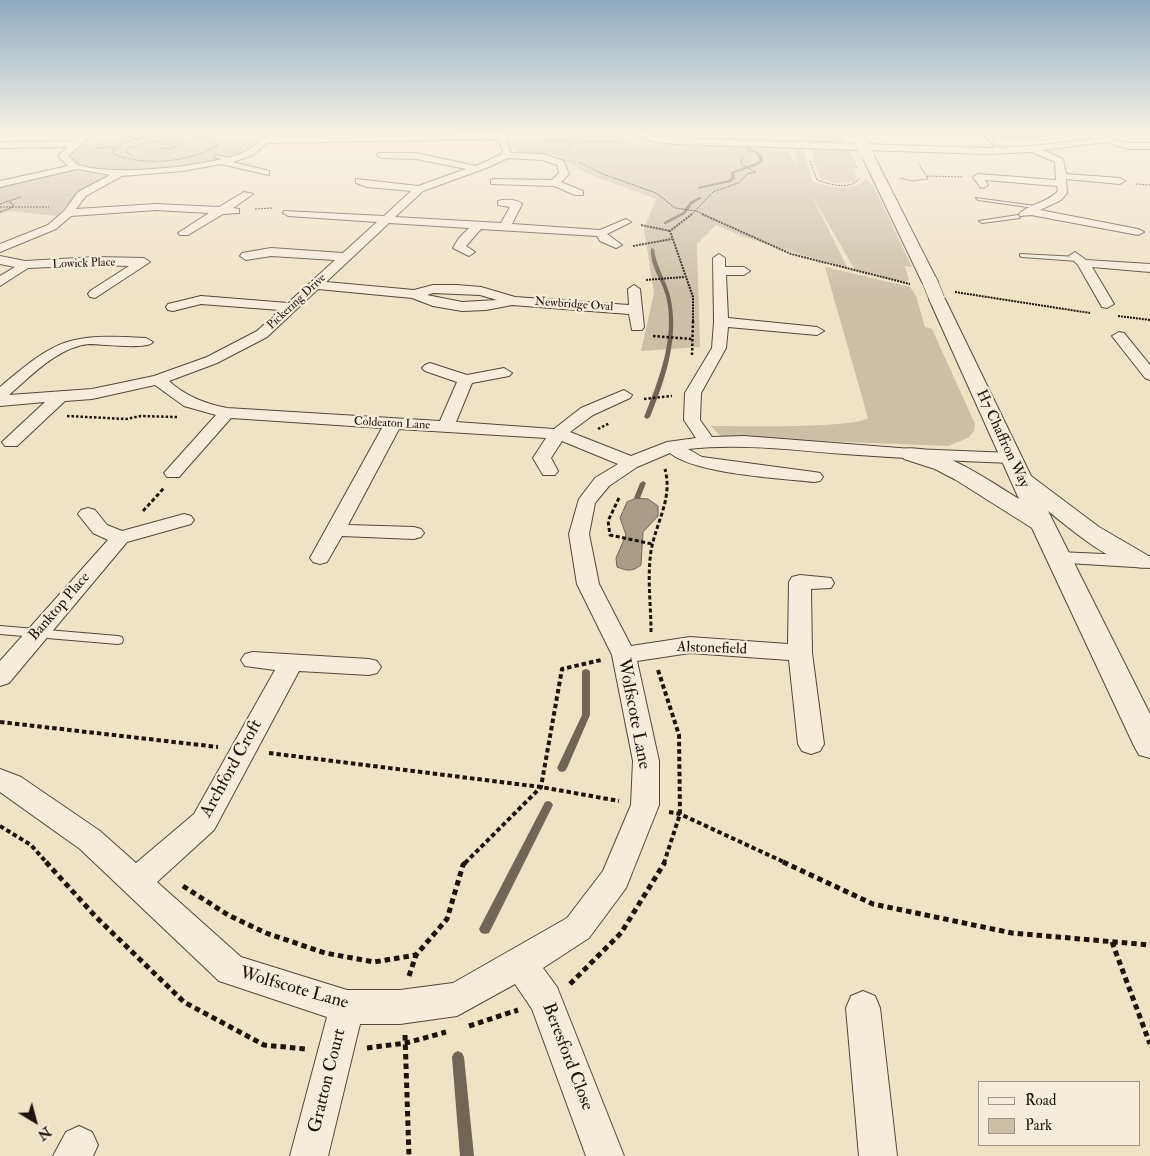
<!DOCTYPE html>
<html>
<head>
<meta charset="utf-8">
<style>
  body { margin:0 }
  #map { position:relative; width:1150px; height:1156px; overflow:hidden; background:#efe3c5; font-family:"IM FELL Double Pica",serif }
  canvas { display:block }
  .legend { position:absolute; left:978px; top:1081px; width:162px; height:65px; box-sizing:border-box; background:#f5edd9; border:1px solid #9f9687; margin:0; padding:6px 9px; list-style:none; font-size:15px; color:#1d140c }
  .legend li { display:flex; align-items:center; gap:10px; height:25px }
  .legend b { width:25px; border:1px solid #9f9687 }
  .north { position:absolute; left:10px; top:1096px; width:50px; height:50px; -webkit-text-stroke:4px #f5edd9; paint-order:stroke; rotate:143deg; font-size:14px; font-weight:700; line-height:20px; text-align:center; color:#1d140c }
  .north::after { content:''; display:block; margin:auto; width:18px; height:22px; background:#1d140c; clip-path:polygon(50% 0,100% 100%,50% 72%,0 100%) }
</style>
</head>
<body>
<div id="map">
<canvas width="1150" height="1156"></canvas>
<ul class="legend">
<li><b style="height:6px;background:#f5edd9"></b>Road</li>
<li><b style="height:14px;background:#cbc0a6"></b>Park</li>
</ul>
<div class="north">N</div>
</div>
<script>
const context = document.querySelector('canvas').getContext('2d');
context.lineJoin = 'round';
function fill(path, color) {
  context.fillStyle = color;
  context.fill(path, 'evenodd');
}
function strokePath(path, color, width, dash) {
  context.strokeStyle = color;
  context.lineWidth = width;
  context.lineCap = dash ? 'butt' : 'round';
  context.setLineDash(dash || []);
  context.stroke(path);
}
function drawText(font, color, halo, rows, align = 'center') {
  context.font = font + ' "IM FELL Double Pica",serif';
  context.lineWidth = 4.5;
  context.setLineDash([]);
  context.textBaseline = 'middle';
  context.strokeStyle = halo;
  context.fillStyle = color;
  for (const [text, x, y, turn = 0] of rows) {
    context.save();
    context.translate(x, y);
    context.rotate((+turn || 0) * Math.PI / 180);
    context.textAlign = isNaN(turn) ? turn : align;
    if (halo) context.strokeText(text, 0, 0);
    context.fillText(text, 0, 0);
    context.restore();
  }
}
fill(new Path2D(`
  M79,132h196l-25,21 -49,12 -54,7 -50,-1 -32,-13 18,-15z
  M519,132h104l32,10 133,8 10,19 -4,-20 9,-1 9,33c16,6 40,11 54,-1l8,7 38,80 -7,-1 4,14 -4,2 -50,-12 -44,-76 37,75 -107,-33 -25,-11 -19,19 3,103 -59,4 13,-58 -10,-64 12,-30 -70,-26 -30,-18 -35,-1 -18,-12z
  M795,132h46l5,13 -47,-1z
  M811,149l38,1 10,19h-6l4,9 -3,4 -20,1 -15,-5z
  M72,170l33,6 -28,18 -20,22 -48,-5 -9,3v-29z
  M825,267l85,20 6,9 9,31 7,2 43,95 -1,7 -6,7 -20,8 -226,-9 -11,-11c28,0 138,3 157,-8z`), '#cbc0a6');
const water = new Path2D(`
  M637,498l11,1 10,7v10l-15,16 -2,33c-9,7 -14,6 -24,2l-1,-9 10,-23 -6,-17 7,-16z`);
fill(water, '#a89d86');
strokePath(water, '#706655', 1);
fill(new Path2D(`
  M731,132h2l3,8 -3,-1z
  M748,147h2v2c7,2 13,4 13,12l-5,4 -24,8 1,5 -4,4 -33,7v-2l31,-7 2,-2v-6l25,-9 4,-3 -4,-7 -9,-2z
  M699,197l3,1 -10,6 -7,10 -19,10h-2v-2l19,-10 7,-10z
  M651,248l3,1c2,17 12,31 16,47 10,41 -5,84 -20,121l-3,2 -3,-2c15,-37 32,-81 22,-121 -4,-16 -17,-31 -15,-48z
  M643,481l3,2 -6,15 -1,1h-4l-1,-1 6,-15z
  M586,669l3,1 1,2v43l-23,53 -2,3 -3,1 -3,-1 -2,-3 25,-53v-43l1,-2z
  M548,801l3,1 2,3 -64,128 -4,1 -4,-1 -2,-4 2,-4 64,-123z
  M458,1051l4,2 2,4 10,99h-14l-8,-99 2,-4z`), '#706655');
const service = new Path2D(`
  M240,132h6l-11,3 -2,-1z
  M1047,132h4v7l-61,-2 12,13 -1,2 -16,-16 63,1z
  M215,155l18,4v1l-2,1 -17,-4z
  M976,198l59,8 2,1 -2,1 -57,-8z
  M1018,215l2,3 -38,5 -3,-2z
  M1020,254l58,3 3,2 -3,2 -56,-4 -2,-1z
  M0,626l118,10 4,1 1,3 -1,3 -4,1 -118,-10z`);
const minor = new Path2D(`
  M81,132h8v5l-21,19c3,2 6,6 9,8 28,14 144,2 171,-14 8,-4 14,-12 20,-18h8l-4,5 241,-5 -8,8 6,13 32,1 21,7 5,13 -8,8 22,9v4h-8l-21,-9 -63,-2v-4l3,-1 58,1 7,-7 -2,-8 -15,-5 -34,-2 -19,9 -66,24 -28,26 106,6 9,-16 -12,-2v-4c7,-2 19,-2 24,3l-10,20 88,6 26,-11 5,3 -24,12 15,11 -6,3 -16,-7 -3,-5 -116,-7 -15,17 9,6 -6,4 -16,-8 6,-10 10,-10 -80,-5 -63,59 88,8 19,-5h24l24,2 34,10 114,8 -1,-16 6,-4 6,4 4,38 -2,3h-10l-3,-16 -117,-9 -26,5 -24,1 -29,-5 -21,-8 -94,-9 -51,48 -50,26 -48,18c16,15 37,23 58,27l213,13 17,-39 -32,-11 -3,-3 3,-3 5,-2 37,12 37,-7 8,5 -3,3 -37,7 -16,39 98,7 27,-21 43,-18 8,5 -2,3 -37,17 -23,17 61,24 36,-14 29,-4 -12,-18 1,-27 27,-45 2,-26 -1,-64 6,-4 6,4v9h19l6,4 -6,4h-18l2,43 89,9 7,4 -7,4 -89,-8 -2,21 -25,45 -1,27 12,17 32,-1 168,13 99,4 6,1 3,4 -3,4 -6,1c-56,-2 -112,-5 -167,-9 -52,-4 -104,-11 -156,-5l14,8 112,15 6,1 3,4 -3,4 -6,1c-36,-4 -118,-8 -144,-29l-33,14 -28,19 -14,17 -6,31 10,50 32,62 59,-9 98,7 1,-62 3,-5 8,-2 31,3 3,5 -3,5 -20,1 1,64 12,91 -4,7 -9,3 -9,-3 -4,-7 -9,-84 -99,-7 -53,8 22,100v44l-33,83 -37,50 -46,30 14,19 67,169h-38l-54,-147 -17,-25 -58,32 -57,8h-40l-32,132h-38l37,-139 -108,-36 -139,-132 -80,-57v-23l21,8 79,54 36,32 58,-49 81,-144 -30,-4 -4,-6 4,-6 8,-2 116,7 8,2 4,6 -4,6 -8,2 -70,-4 -85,159 -57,52 84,75 106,33h53l53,-7 114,-65 36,-47 28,-66 2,-44 -21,-106 -35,-71 -8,-50 10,-35 16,-21 23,-14 -56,-23 -11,17 7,13 -3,4h-12l-10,-17 13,-20 -147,-9 -51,96 66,2 7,2 3,4 -3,4 -7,2 -72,-3 -15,26 -7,2 -7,-2 -3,-4 72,-130 -151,-10 -52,59h-12l-3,-4 52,-58 -32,-9 -29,-21 -63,14 -27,2 -48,45h-12l-3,-4 43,-40 -45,4v-19c59,-50 69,-53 146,-49l7,4c-5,8 -52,2 -64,2 -31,3 -58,32 -80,51l83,-6 62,-13 53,-19 50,-26 23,-21 -79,-6 -28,7 -5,-1 -2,-3 2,-3 33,-8 87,7 47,-43 -64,-4 -25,4 -6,-4 2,-3 29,-5 72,5 34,-31 -89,-6 -5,-3 1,-2 100,5 27,-25 -44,-4 -11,-4v-4l62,7 48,-17 -50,-10 -35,-1 -4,-3 1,-2h38l60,13 26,-12 1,-4 -6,-11 -230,4 -14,12 -20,7 36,9v4l-48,-11 -38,7 -61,5 -36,20 -10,13 80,-5 63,3 25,-15 9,2 -20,14 6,1v4l-16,1 -35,21h-8l-2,-2 31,-20 -53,-3 -85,6 -15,13 -56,23v-8l48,-19 16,-14 14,-19 32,-17 -33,-6 -77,18v-6l68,-15 -10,-10 10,-9 -68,1v-6l75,-1 6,-5zM433,293l47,2 17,5 -35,2 -35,-7z
  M627,132h13l36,6 312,10 45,-2 60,-7 -5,-3 4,-3 36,10h22v6h-22l-22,-7 -63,8 20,9 3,15 54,4 5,3 -5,3 -54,-5 1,14 -6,7 -21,10 98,19 6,3 -6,3 -107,-20 -11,1 -1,-2c10,-10 28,-11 39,-23l-1,-5 -72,-6 3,5 -5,3 -3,-1 -7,-10 5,-3 78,6 -1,-18 -23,-10 -44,2 -312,-10 -20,-2z
  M1075,252l11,8 64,4v8l-58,-5 22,37 -7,4 -5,-1 -24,-42 -9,-9z
  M0,256l25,5 71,-4 48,1 6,4 -55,36 -5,-1 -2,-3 2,-3 39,-25 -33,-1 -68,3 -28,18v-10l15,-9 -15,-3z
  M1119,332l5,1 26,32v15l-5,-2 -33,-42z
  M88,508l7,2 12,15 15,6 62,-17 7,2 3,4 -3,4 -64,18 -118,141 -9,3v-25l108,-121 -15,-7 -15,-19 3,-4z
  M1058,552l92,4v12l-99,-6 -3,-4 3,-4z
  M863,991l12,5 5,12 17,148h-38l-13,-148 5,-12z
  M79,1126l13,6 6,13 -5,11h-40l13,-24z`);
const tertiary = new Path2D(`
  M850,132h10l6,10 -1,2h-8z
  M868,153l6,3 64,126 -2,3h-12l-2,-3 -60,-126z
  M937,294l8,5 86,177 68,51 48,28 3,5 -3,7c-25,6 -79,-40 -99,-56l102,203v44l-11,-3 -5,-9 -102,-218 -76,-48 -21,-11 -31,-10 -3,-5 3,-5c30,-7 89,34 115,50l-90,-200z`);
strokePath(service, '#52483a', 2);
strokePath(minor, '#52483a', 2);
strokePath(tertiary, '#52483a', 2);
strokePath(new Path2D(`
  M113,132l25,7
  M568,132l3,4 -2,13
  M186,134l29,6 2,6c-31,17 -71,20 -104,8l-1,-3c21,-17 48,-16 74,-17z
  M545,140l74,2
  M96,148l18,-1
  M133,156l-7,-4 1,-3c16,-6 38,-13 54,-4l-13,4 -8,-1
  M810,161l7,19c13,4 31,11 42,-1
  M579,162l24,12 53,19 19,15 21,3 9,4
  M927,176l36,1
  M900,178l12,3 16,-2 -9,-15
  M1136,184l14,1
  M0,204l21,-7
  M0,207h49
  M255,209l17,-1
  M0,212l13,-5v-3l-4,-2
  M691,215l22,-23 25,-9 9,-9 9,-2 -15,-8 1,-7`), '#1d140c', 1, [2, 1]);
strokePath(new Path2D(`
  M692,214l-22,17 23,66v25
  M702,214l89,40 119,30
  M641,225l29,6
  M633,246l39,-7
  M646,280l38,-3
  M955,292l135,21
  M1118,316l32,4`), '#1d140c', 2, [2, 1]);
strokePath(new Path2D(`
  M653,336l39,3
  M692,355l1,-35
  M644,399l28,-3
  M67,416l59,3 15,-3 36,1
  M598,429l12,-6`), '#1d140c', 2.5, [2.5, 2]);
strokePath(new Path2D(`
  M619,498l-11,23 2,14 42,9
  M143,511l21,-23
  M651,632c0,-27 -4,-54 0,-81 5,-29 22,-52 14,-82`), '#1d140c', 3, [4, 2.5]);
strokePath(new Path2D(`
  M658,670l21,65 1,79 -16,49
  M0,722l218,25
  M269,753l272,34 78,14
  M669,812l11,2 106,49
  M0,826l31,19 16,18
  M465,863l76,-76 21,-118 39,-9`), '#1d140c', 4, [4.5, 3]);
strokePath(new Path2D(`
  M46,862l50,55 88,85 80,43 42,4
  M783,862l90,42 139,29 138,12
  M183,886l45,29 38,18 59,20 49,9 42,-7
  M1112,942l38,102
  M409,976l7,-21 31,-36 16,-54 3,-3
  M570,984l51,-51 44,-71
  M469,1026l49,-16
  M405,1035l4,121
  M367,1048l39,-5 40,-11`), '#1d140c', 5, [5.5, 4]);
fill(service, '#f5edd9');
fill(minor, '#f5edd9');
fill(tertiary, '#f5edd9');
const tertiaryBridgeFar1 = new Path2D(`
  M861,142l7,14`);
const tertiaryBridge = new Path2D(`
  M930,282l7,17`);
strokePath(tertiaryBridgeFar1, '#52483a', 12, []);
strokePath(tertiaryBridge, '#52483a', 16, []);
strokePath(tertiaryBridgeFar1, '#f5edd9', 12);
strokePath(tertiaryBridge, '#f5edd9', 15);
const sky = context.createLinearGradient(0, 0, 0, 294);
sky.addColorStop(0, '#8eabc1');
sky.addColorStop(0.45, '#f8f2e5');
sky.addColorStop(1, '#f8f2e500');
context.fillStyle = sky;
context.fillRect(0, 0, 1150, 294);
drawText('12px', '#1d140c', '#f5edd9', [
  ["Lowick Place",84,264,-2],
  ["Pickering Drive",297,302,-43],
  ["Newbridge Oval",574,305,4],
  ["Coldeaton Lane",392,424,3]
]);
drawText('15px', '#1d140c', '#f5edd9', [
  ["H7 Chaffron Way",1002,439,65],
  ["Banktop Place",60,607,-49],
  ["Alstonefield",712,649,2]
]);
drawText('18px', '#1d140c', '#f5edd9', [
  ["Wolfscote Lane",633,714,79],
  ["Archford Croft",232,769,-61],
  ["Wolfscote Lane",294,989,16],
  ["Beresford Close",567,1057,69],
  ["Gratton Court",328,1081,-76]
]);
</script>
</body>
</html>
